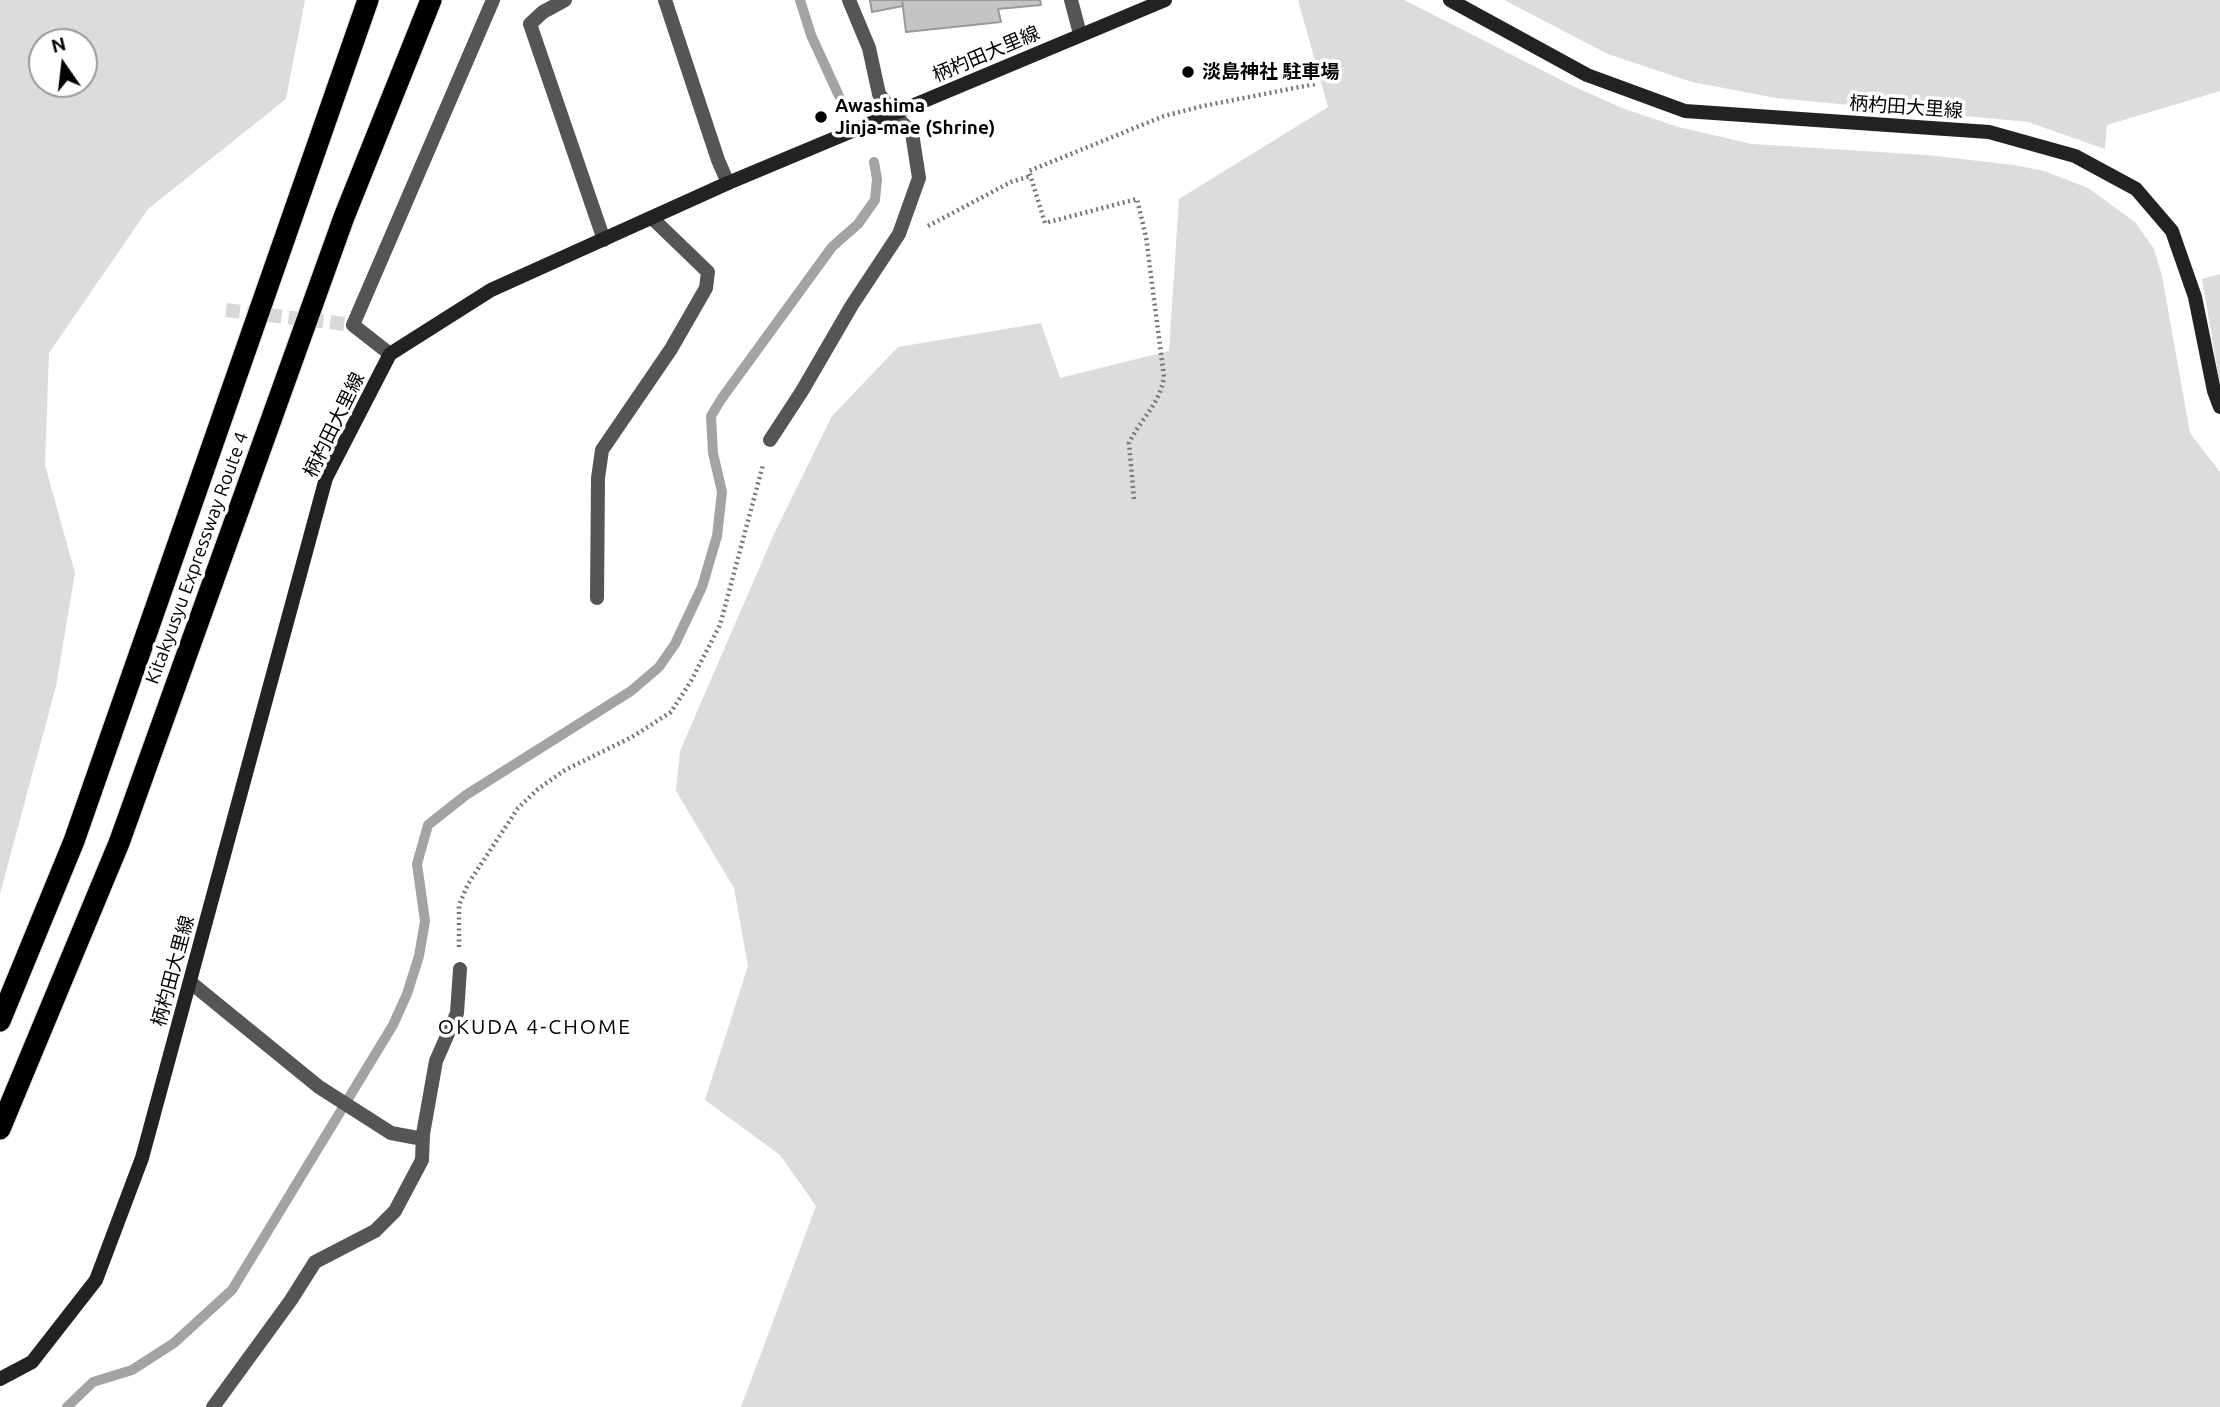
<!DOCTYPE html>
<html>
<head>
<meta charset="utf-8">
<style>
  body { margin:0 }
  #map { position:relative; width:2220px; height:1407px; overflow:hidden; background:#fff; font-family:Ubuntu,sans-serif }
  canvas { display:block }
  .north { position:absolute; left:28px; top:28px; width:70px; height:70px; box-sizing:border-box; background:#fff; border:2px solid #999; border-radius:50%; rotate:346deg; font-size:19px; font-weight:700; line-height:28px; text-align:center; color:#000 }
  .north::after { content:''; display:block; margin:auto; width:24px; height:32px; background:#000; clip-path:polygon(50% 0,100% 100%,50% 72%,0 100%) }
</style>
</head>
<body>
<div id="map">
<canvas width="2220" height="1407"></canvas>
<div class="north">N</div>
</div>
<script>
const context = document.querySelector('canvas').getContext('2d');
context.lineJoin = 'round';
function fill(path, color) {
  context.fillStyle = color;
  context.fill(path, 'evenodd');
}
function strokePath(path, color, width, dash) {
  context.strokeStyle = color;
  context.lineWidth = width;
  context.lineCap = dash ? 'butt' : 'round';
  context.setLineDash(dash || []);
  context.stroke(path);
}
function drawText(font, color, halo, rows, align = 'center') {
  context.font = font + ' Ubuntu,"Noto Sans JP",sans-serif';
  context.lineWidth = 7;
  context.setLineDash([]);
  context.textBaseline = 'middle';
  context.strokeStyle = halo;
  context.fillStyle = color;
  for (const [text, x, y, turn = 0] of rows) {
    context.save();
    context.translate(x, y);
    context.rotate((+turn || 0) * Math.PI / 180);
    context.textAlign = isNaN(turn) ? turn : align;
    if (halo) context.strokeText(text, 0, 0);
    context.fillText(text, 0, 0);
    context.restore();
  }
}
fill(new Path2D(`
  M0,0h305l-19,99 -138,110 -99,144 -4,112 30,108 -19,113 -56,208zM42,42h42v42h-42z
  M1298,0h106l171,87 47,21 56,19 74,17 175,11 87,10 30,6 44,17 47,34 19,27 8,27 28,157 30,39v935h-1479l75,-201 -36,-51 -75,-55 43,-134 -14,-78 -58,-97 4,-40 94,-217 58,-118 66,-69 143,-24 19,55 109,-27 10,-152 149,-92z
  M1504,0h716v91l-113,34 -2,24 -77,-27 -252,-24 -84,-16 -84,-28z
  M2220,274v111l-18,-106z`), '#dcdcdc');
strokePath(new Path2D(`
  M800,0l11,35 28,61
  M67,1407l26,-25 39,-12 42,-27 58,-53 161,-265 14,-31 12,-38 6,-35 -8,-57 11,-39 38,-30 165,-104 28,-24 16,-23 27,-57 15,-51 5,-44 -9,-39 -2,-37 11,-18 110,-151 26,-23 17,-24 2,-21 -3,-17`), '#a3a3a3', 10);
const building = new Path2D(`
  M870,0h32l1,6 -31,6z
  M902,0h138l1,5 -43,4 3,13 -95,10z`);
fill(building, '#c4c4c4');
strokePath(building, '#999', 2);
strokePath(new Path2D(`
  M226,310l127,15`), '#d9d9d9', 14, [14, 7]);
const highway = new Path2D(`
  M0,1021l74,-180 294,-841
  M0,1129l119,-286 225,-626 87,-217`);
strokePath(highway, '#dbdbdb', 23);
strokePath(new Path2D(`
  M928,226l83,-44 20,-6
  M1134,499l-5,-56c12,-25 30,-37 35,-66l-18,-140 -9,-38 -92,24 -16,-52 135,-55 39,-10 112,-22
  M459,947v-42l9,-21 50,-76 20,-19 27,-19 67,-33 39,-25 20,-31 29,-56 43,-160`), '#777', 4.5, [2, 3.5]);
strokePath(new Path2D(`
  M565,0l-22,12 -13,12 74,216
  M665,0l53,160 10,23
  M849,0l20,48 10,46 15,20
  M1071,0l9,34`), '#555', 14);
strokePath(new Path2D(`
  M390,354l-37,-29 140,-325
  M770,440l32,-49 50,-86 47,-71 20,-56 -7,-45 -18,-19
  M597,598l1,-120 4,-28 69,-101 35,-61 2,-16 -56,-54
  M190,982l129,105 72,46 32,6
  M213,1407l78,-107 24,-38 60,-31 20,-20 27,-51 1,-26 13,-73 21,-48 3,-44`), '#555', 14);
strokePath(new Path2D(`
  M1450,0l137,75 98,36 304,21 86,24 61,33 36,42 23,66 19,94 6,16
  M0,1379l32,-17 64,-82 46,-122 184,-680 64,-124 101,-64 237,-107 437,-183`), '#222', 14);
strokePath(highway, '#000', 21);
for (const [x, y, r, color] of [
  [1188,72,7,"#000"],
  [821,117,7,"#000"]
]) {
  const dot = new Path2D();
  dot.arc(x, y, r, 0, 2 * Math.PI);
  context.fillStyle = color;
  context.fill(dot);
  strokePath(dot, '#fff', 2.5);
}
drawText('19px', '#000', '#fff', [
  ["柄杓田大里線",986,54,-23],
  ["柄杓田大里線",1906,107,4],
  ["柄杓田大里線",334,425,-64],
  ["Kitakyusyu Expressway Route 4",197,558,-70],
  ["柄杓田大里線",173,971,-75]
]);
drawText('bold 19px', '#000', '#fff', [
  ["淡島神社 駐車場",1202,72],
  ["Awashima",835,106],
  ["Jinja-mae (Shrine)",835,128]
], 'left');
context.letterSpacing = '2px';
drawText('21px', '#000', '#fff', [
  ["OKUDA 4-CHOME",535,1027]
]);
context.letterSpacing = '0px';
</script>
</body>
</html>
